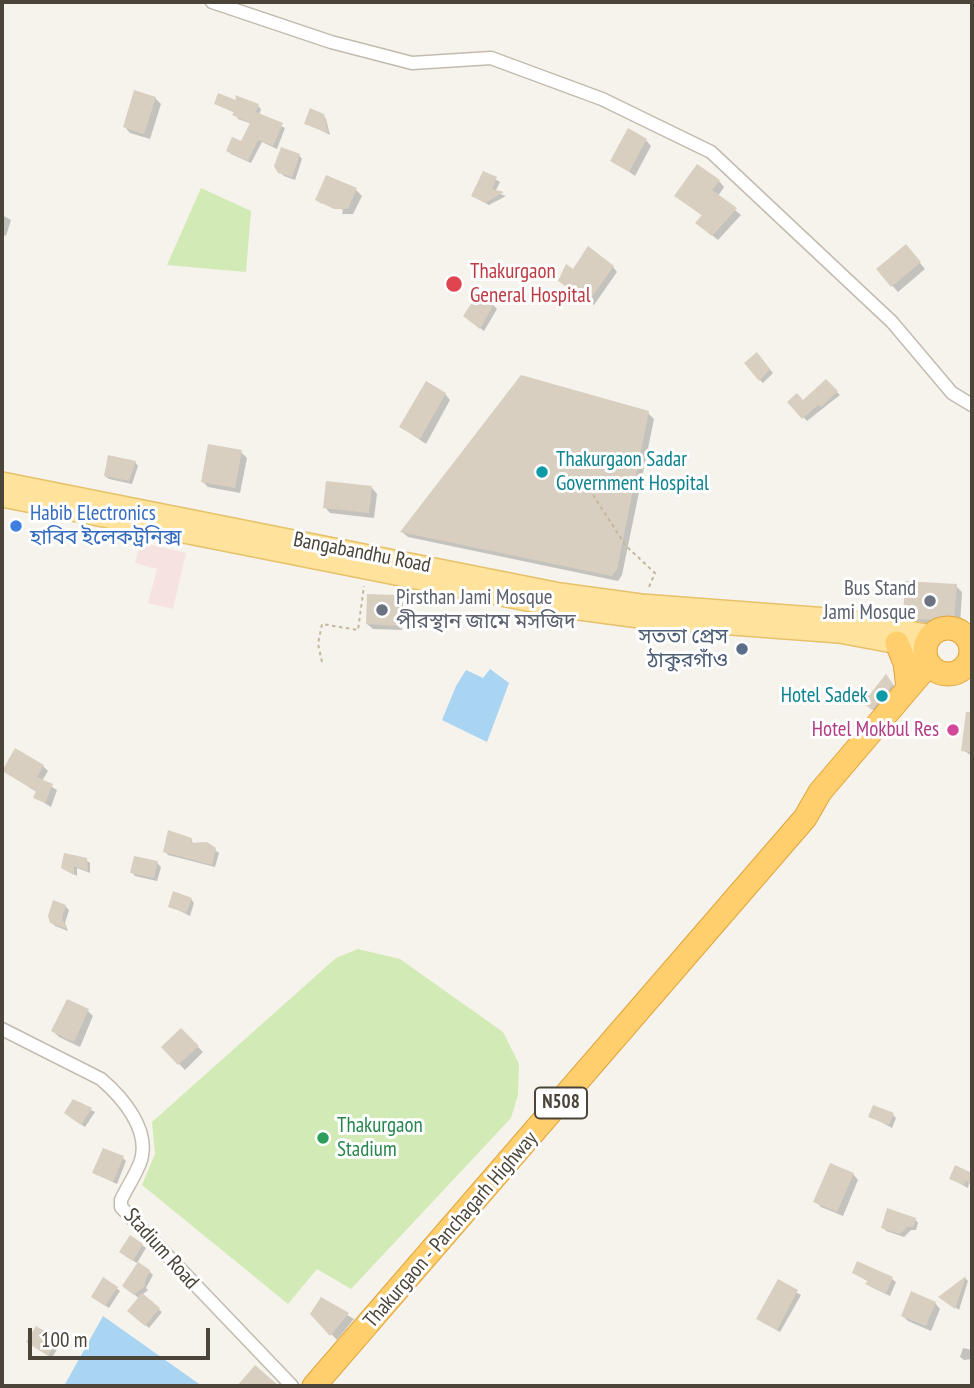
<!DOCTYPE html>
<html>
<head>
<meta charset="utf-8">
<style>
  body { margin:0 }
  #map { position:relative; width:974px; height:1388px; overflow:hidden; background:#f6f3ec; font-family:"PT Sans Narrow",sans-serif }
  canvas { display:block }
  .frame { position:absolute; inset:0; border:4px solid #4b4439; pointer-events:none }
  .scale { position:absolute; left:28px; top:1328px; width:182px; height:32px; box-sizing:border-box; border:4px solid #4b4439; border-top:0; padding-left:9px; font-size:21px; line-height:24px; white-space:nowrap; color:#4b4439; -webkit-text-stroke:5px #fff; paint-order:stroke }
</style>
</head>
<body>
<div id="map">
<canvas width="974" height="1388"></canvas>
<div class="frame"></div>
<div class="scale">100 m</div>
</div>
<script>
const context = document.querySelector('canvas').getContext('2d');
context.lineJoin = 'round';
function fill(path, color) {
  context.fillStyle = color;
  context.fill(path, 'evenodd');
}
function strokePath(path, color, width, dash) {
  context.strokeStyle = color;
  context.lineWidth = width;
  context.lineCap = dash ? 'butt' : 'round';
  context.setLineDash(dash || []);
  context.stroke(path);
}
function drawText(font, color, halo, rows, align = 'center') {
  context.font = font + ' "PT Sans Narrow","Noto Sans Bengali",sans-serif';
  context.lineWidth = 6;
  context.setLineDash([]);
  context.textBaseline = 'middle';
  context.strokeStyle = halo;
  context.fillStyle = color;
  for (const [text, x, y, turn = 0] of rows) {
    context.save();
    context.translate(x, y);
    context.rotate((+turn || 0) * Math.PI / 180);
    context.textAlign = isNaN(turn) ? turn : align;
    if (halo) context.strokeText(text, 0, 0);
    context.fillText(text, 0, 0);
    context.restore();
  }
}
fill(new Path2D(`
  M140,542l46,11 -13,56 -25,-6 9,-34 -22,-6z`), '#f6e3e0');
fill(new Path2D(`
  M201,188l50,23 -5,61 -79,-7z
  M358,949l42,10 103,73 16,32 -1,31 -7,23 -160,171 -34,-20 -29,35 -146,-119 13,-31 -3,-32 184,-164z`), '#d2eab5');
fill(new Path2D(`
  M490,669l19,14 -22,59 -45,-22 14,-34 10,-16 17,8z
  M103,1316l99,70h-138z`), '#a9d4f2');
fill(new Path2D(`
  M155,98l6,6 -11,35 -20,-6 -5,-6z
  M216,104l42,2 3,3 -2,6 26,13 -8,21 -15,-7 -11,21 -20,-9 -3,-4 14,-7 10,-19 -14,-5 -3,-6z
  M323,115l3,4 4,16 -24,-12z
  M646,140l5,6 -16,30 -23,-16z
  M299,155l3,4 -7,21 -11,-4 -4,-4z
  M484,173l16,9 -5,10 11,4 -17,9 -16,-9z
  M719,181l5,6 -6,9 23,19 -23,25 -15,-12v-12l-21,-15z
  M356,190l6,6 -9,18h-11l1,-4 -22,-9v3l-4,-5z
  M2,215l9,5 -5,16 -4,-2z
  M911,252l14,17 -27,23 -20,-22z
  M613,267l4,5 -23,33 -29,-19 9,-15z
  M493,305l4,4 -13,22 -16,-12z
  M760,358l13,15 -10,10 -3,-3z
  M826,381l14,14 -33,26 -18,-19h14z
  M445,394l5,6 -24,44 -25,-17z
  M648,413l6,6 -32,156 -4,6 -210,-44 -6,-5z
  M241,452l6,6 -7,35 -32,-6 -5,-5z
  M135,462l3,4 -6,18 -23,-5 -4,-3z
  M372,488l5,6 -3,24 -44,-5 -5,-6z
  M956,586l6,6 -2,34 -49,-3 -6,-6z
  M397,597l6,6 -1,27 -29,-1 -6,-5z
  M891,682l7,9 -20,23 -7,-6z
  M972,727v29l-9,-6 3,-22z
  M43,766l5,5 -6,10 15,9 -6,17 -15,-9 2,-5 -34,-22z
  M191,839l3,6 21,5 4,3 -4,14 -47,-12 -3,-4z
  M86,860l4,3v10l-13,-5v8l-14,-8z
  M157,863l4,4 -4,14 -22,-5 -3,-4z
  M191,899l3,4 -4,13 -20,-10z
  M65,906l4,4 -4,13 3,8 -13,-5 -4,-4z
  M88,1011l5,5 -13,31 -21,-10 -6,-6z
  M181,1030l22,22 -18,18 -22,-23z
  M74,1101l21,11 -10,15 -16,-11z
  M893,1115l3,3 -4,10 -22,-12z
  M123,1158l3,3 -9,23 -23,-11z
  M956,1167l16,8v10l-3,-2 -1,5 -17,-9z
  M853,1174l5,6 -15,36 -22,-9 -6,-6z
  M915,1219l3,4 -2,7h-5l-7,7 -18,-6 -3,-4z
  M142,1245l4,3 -9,15 -12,-7z
  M149,1271l4,4 -7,13 2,2 -6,5 20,17 -13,16 -20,-17 11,-12 -13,-10z
  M854,1273l38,6 4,3 -6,14 -19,-9 -4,-3 2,-2z
  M965,1278l3,3 -9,29 -18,-13z
  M778,1282l23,13 -21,37 -18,-10z
  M116,1288l4,3 -11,17 -12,-8z
  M322,1300l32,19 -17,21 -25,-26z
  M935,1303l5,6 -9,22 -23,-10 -5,-5z
  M57,1341l3,3 -8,14 -20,-13z
  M963,1348l9,2v9l-8,1 -4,-3z`), '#0003');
fill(new Path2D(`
  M134,90l22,7 -12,37 -21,-7z
  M218,93l18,7 -1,-5 24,9 -3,8 27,11 -10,23 -15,-6 -10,21 -22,-10 6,-14 9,4 9,-18 -18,-8 2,-3 -20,-8z
  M310,108l14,6 4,19 -24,-9z
  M628,128l19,11 -18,33 -19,-11z
  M281,147l19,7 -8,23 -14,-4 -4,-7z
  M697,164l23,16 -8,10 25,18 -25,28 -17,-13 7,-8 -28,-19z
  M483,171l14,6 -5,12 12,3 -19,11 -14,-7z
  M326,175l31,13 -9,21h-14l-19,-9z
  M906,244l15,18 -30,25 -15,-18z
  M588,246l26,20 -26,36 -30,-21 8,-17 7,5z
  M479,292l15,12 -14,25 -17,-13z
  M757,352l13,17 -11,12 -15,-18z
  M521,375l128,36 -32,158 -5,7 -212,-44z
  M826,379l12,12 -17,16 -3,-2 -16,14 -15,-17 10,-9 6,7z
  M426,381l20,12 -26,46 -21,-12z
  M208,444l34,6 -7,38 -34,-6z
  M108,455l28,6 -7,20 -25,-5z
  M326,481l46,5 -3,27 -46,-5z
  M905,581l52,3 -3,37 -51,-3z
  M367,594l31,1 -1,31 -31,-2z
  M886,674l7,10 -21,26 -9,-7z
  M966,712h6v40l-11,-1z
  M15,748l29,17 -7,12 16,7 -8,19 -12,-5 3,-7 -34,-20z
  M168,830l24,8 -1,5 16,-1 9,6 -4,17 -49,-13z
  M64,853l23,5 1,13 -14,-5v9l-13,-7z
  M134,856l24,5 -4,17 -24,-5z
  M173,891l19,7 -6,15 -18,-6z
  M53,900l13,5 -4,13 5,11 -17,-6 -2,-7z
  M67,999l22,10 -15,33 -23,-11z
  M181,1028l18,18 -21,19 -17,-18z
  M73,1099l19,9 -11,17 -17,-12z
  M873,1105l21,8 -5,12 -21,-8z
  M103,1148l21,8 -11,26 -21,-9z
  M830,1163l24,10 -17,39 -24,-10z
  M955,1165l17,8v11l-6,-3 -2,4 -15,-6z
  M887,1208l29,10 -3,9h-6l-7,7 -19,-6z
  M130,1235l13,9 -10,17 -14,-9z
  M857,1261l36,16 -7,16 -21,-9 3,-3 -16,-8z
  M138,1262l12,8 -6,14 2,1 -12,10 -12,-9z
  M966,1276l-11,33 -17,-12z
  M103,1277l15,10 -13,19 -14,-9z
  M778,1279l20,11 -21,40 -21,-11z
  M911,1291l25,11 -10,24 -25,-10z
  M142,1293l18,15 -15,18 -18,-15z
  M321,1297l28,16 -19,23 -20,-22z
  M36,1326l22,13 -10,17 -22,-14z
  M255,1365l24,21h-42z`), '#d8cfc1');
const street = new Path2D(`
  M212,2l119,40 81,21 79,-5 111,41 109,53 181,170 60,71 20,12
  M2,1029l99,50c21,18 49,50 40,81 -4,13 -14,27 -20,40v7l171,179`);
const primary = new Path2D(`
  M2,482l558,111 81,11 200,15 91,16
  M2,497l555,110 82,11 200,15 86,16`);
const highway = new Path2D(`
  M925 651a23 23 0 1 1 46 0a23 23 0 1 1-46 0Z
  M897,643l8,20 3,25
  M314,1386l491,-568 15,-26 109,-128`);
strokePath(street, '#c2bbae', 15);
strokePath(primary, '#e6c16a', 22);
strokePath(highway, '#e0a43c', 25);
strokePath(new Path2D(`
  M593,495l33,51 29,27 -6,14
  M322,662l-4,-18 4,-20 36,6 6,-44`), '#c4b79f', 2, [3.5, 3.5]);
strokePath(street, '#fff', 12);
strokePath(primary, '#ffe39c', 19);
strokePath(highway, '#ffcf6e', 23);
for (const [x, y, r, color] of [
  [454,284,9,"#e0444e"],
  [542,472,7,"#0f9aa8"],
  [16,526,7,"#3f7fe0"],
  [930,601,7,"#6b7280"],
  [382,610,7,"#6b7280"],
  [742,649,7,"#5c6f8a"],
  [882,696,7,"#0f9aa8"],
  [953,730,7,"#d1479c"],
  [323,1138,7,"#2e9e5b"]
]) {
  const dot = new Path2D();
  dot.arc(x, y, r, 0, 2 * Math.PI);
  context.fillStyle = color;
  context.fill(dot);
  strokePath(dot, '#fff', 2.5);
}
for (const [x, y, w] of [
  [561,1103,52]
]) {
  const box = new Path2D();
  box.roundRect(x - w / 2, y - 15.5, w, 31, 5);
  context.fillStyle = '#fff';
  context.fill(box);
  strokePath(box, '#4b4439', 2);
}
drawText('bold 19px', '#4b4439', null, [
  ["N508",561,1103]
]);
drawText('21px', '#be3a42', '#fff', [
  ["Thakurgaon",470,272],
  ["General Hospital",470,296]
], 'left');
drawText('21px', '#0d838f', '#fff', [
  ["Thakurgaon Sadar",556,460],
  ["Government Hospital",556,484],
  ["Hotel Sadek",868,696,"right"]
], 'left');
drawText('21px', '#366cbe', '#fff', [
  ["Habib Electronics",30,514],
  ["হাবিব ইলেকট্রনিক্স",30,538]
], 'left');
drawText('21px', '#4b4439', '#fff', [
  ["Bangabandhu Road",362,553,11],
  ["Thakurgaon - Panchagarh Highway",451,1230,-49],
  ["Stadium Road",161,1249,48]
]);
drawText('21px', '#5b616d', '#fff', [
  ["Bus Stand",916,589],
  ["Jami Mosque",916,613],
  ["Pirsthan Jami Mosque",396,598,"left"],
  ["পীরস্থান জামে মসজিদ",396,622,"left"]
], 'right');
drawText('21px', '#4e5e75', '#fff', [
  ["সততা প্রেস",728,637],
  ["ঠাকুরগাঁও",728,661]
], 'right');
drawText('21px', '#b23c85', '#fff', [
  ["Hotel Mokbul Res",939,730]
], 'right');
drawText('21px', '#27864d', '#fff', [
  ["Thakurgaon",337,1126],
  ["Stadium",337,1150]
], 'left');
</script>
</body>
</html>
